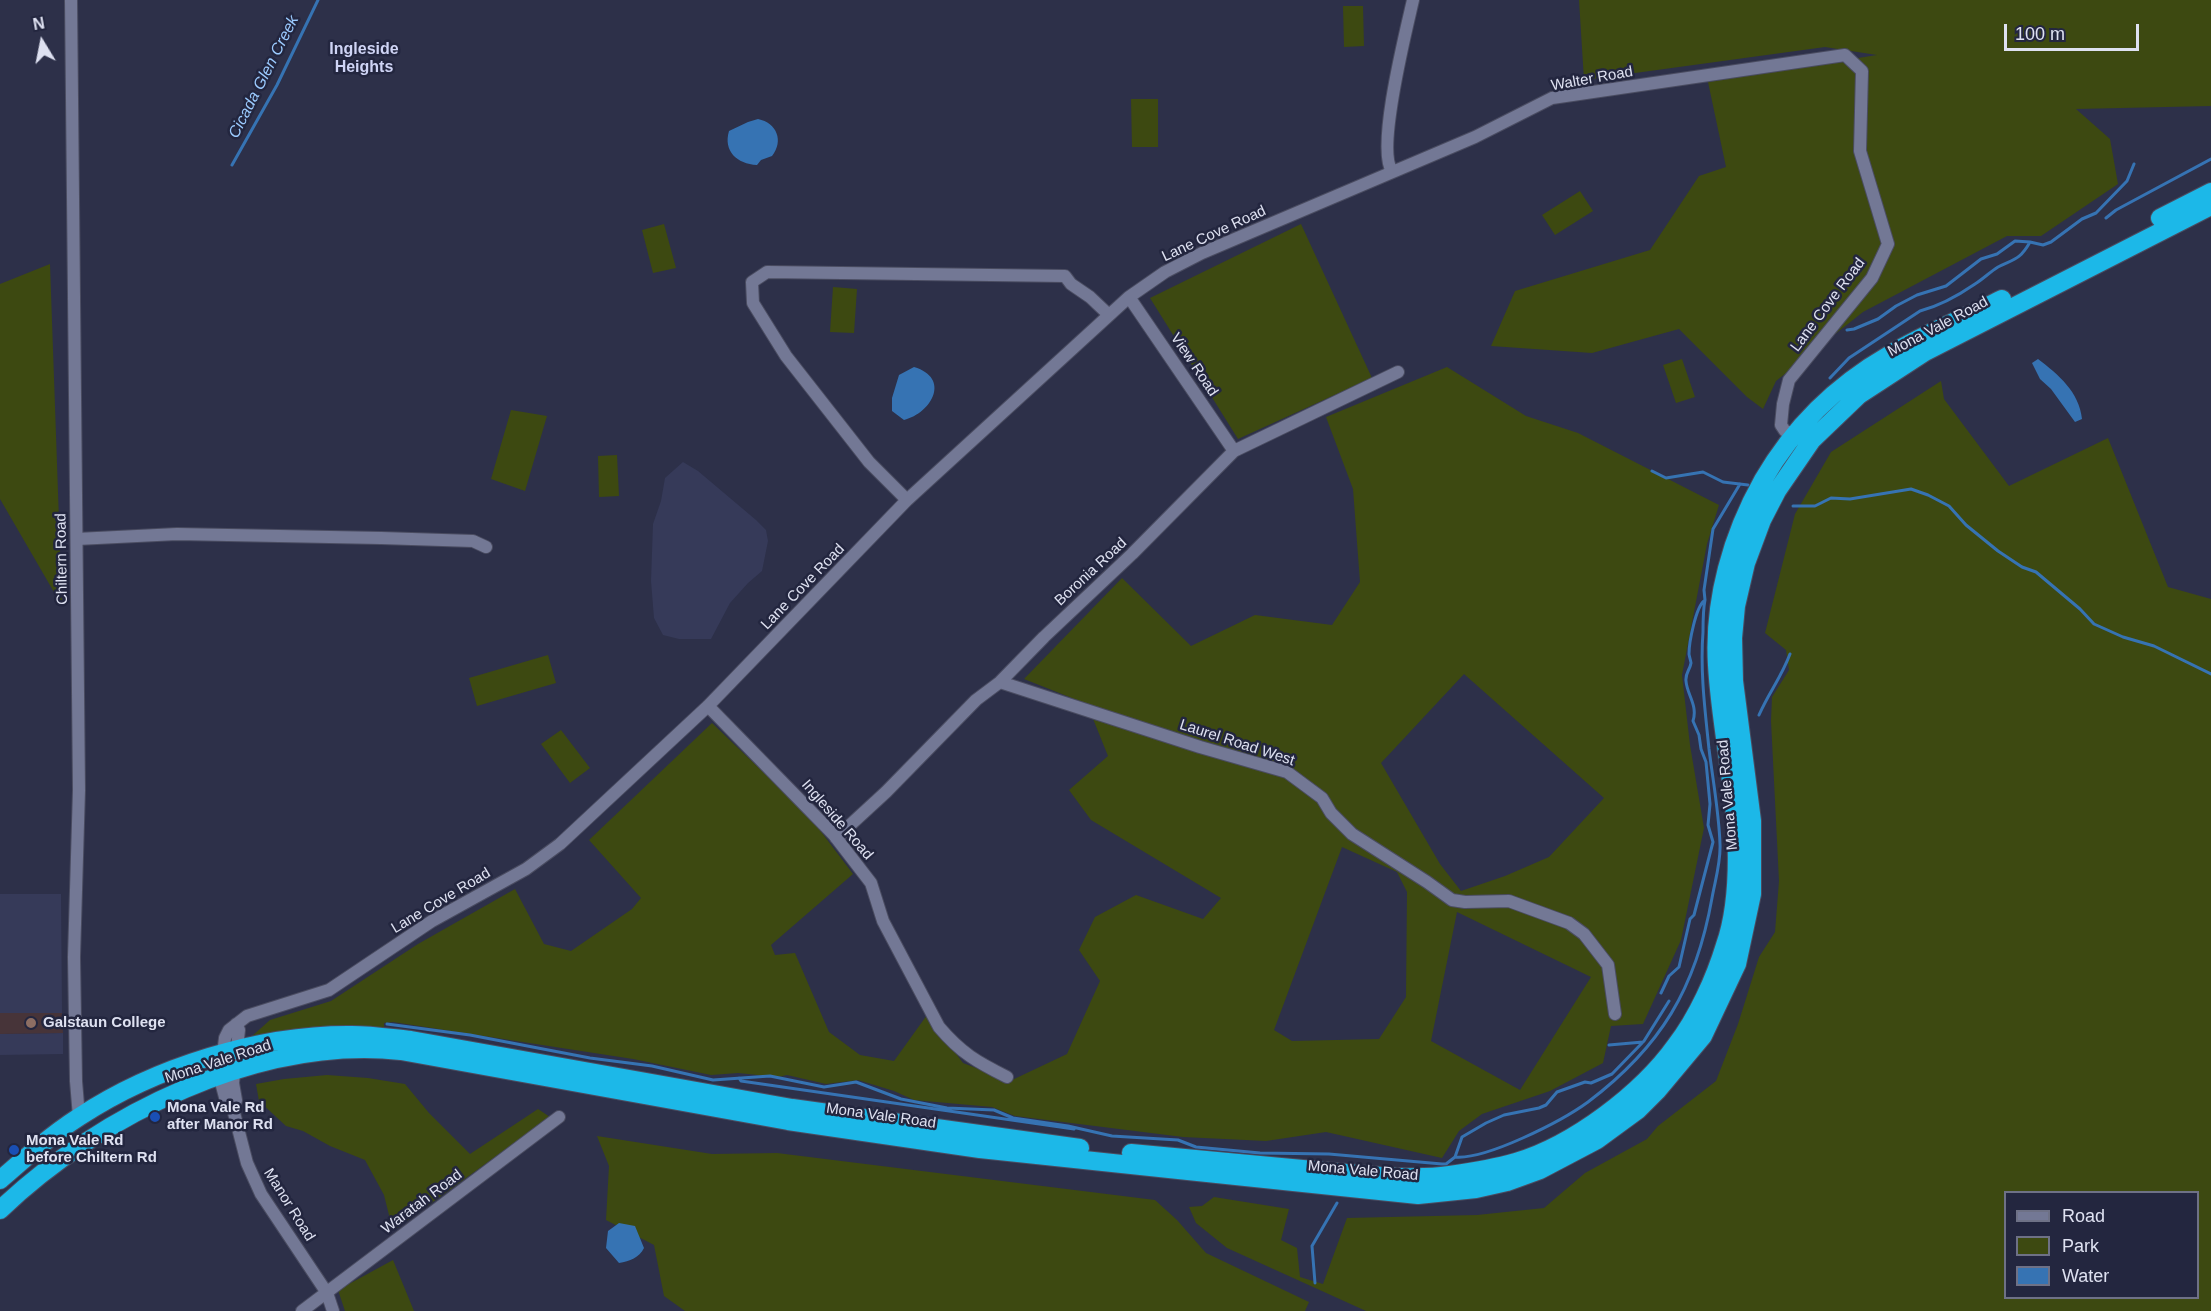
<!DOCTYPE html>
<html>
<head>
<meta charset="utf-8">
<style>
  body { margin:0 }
  #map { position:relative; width:2211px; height:1311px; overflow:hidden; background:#2d3049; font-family:Arial,sans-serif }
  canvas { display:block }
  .legend { position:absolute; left:2004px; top:1191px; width:195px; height:108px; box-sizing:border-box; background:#23263f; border:2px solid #6e7186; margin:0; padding:8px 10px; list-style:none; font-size:18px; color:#dee1f1 }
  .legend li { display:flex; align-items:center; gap:12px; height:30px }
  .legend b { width:30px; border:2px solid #6e7186 }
  .north { position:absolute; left:12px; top:12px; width:60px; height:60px; -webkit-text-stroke:4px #23263f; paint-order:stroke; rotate:350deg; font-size:16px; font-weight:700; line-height:24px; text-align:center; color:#dee1f1 }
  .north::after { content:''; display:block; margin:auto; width:21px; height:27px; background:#dee1f1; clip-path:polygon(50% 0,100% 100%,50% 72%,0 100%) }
  .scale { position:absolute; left:2004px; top:24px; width:135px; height:27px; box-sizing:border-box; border:3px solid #dee1f1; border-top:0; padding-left:8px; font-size:18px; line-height:21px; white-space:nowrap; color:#dee1f1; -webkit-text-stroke:4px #23263f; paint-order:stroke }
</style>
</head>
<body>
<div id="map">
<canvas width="2211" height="1311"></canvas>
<ul class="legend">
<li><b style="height:8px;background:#737895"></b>Road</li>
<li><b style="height:16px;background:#3d4911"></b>Park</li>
<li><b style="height:16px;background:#3673b3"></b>Water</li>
</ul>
<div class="north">N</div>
<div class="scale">100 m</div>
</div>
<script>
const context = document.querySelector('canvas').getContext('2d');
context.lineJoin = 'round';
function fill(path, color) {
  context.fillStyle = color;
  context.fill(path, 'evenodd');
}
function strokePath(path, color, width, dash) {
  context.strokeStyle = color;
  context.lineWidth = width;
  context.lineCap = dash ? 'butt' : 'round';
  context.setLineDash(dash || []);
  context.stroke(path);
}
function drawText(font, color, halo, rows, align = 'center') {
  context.font = font + ' Arial,sans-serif';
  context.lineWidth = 5;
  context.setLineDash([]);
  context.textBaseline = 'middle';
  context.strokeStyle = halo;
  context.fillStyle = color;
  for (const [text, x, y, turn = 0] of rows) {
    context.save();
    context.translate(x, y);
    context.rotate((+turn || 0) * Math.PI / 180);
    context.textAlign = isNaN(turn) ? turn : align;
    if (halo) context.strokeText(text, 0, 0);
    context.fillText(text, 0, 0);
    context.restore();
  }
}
fill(new Path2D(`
  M683,462l15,9 58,49 10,10 2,11 -6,30 -14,12 -18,20 -19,36h-32l-16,-4 -9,-17 -3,-37 2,-57 8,-23 4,-23z
  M0,894h61l1,119h-62z
  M63,1033v21l-63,1v-21z`), '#363a59');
fill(new Path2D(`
  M0,1013h62l1,20 -63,1z`), '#473439');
fill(new Path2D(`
  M1579,0h632v106l-135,3 34,30 8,45 -77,52h-34l-144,76 -87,69 -13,28 -16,-12 -68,-68 -87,24 -101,-7 24,-55 135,-41 49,-74 27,-9 -18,-85 169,-27 -52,-8 -241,33z
  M1343,6h20l1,40 -20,1z
  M1131,99h27v48h-26z
  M1580,191l13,20 -38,24 -13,-20z
  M664,224l12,44 -23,5 -11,-43z
  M1301,224l71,154 -134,61 -88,-141z
  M50,264l12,342 -62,-107v-215z
  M833,287l24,2 -3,44 -24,-1z
  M1682,359l13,38 -19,6 -13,-38z
  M1447,367l79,49 52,17 141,72 -12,39 -25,131 8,70 14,83 -23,112 -38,84 -32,2 -8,37 -53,28 -68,23 -23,17 -17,27 -116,-26 -60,9 -83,-4 -168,-21 -23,-9 -78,-7 -20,-9 -36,-11 -32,4 -39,-9 -9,2 -40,-4 -27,2 -78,-16 -240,-37 -9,1v5l-133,9 19,-17 61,-19 87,-57 97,-55 29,55 27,7 61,-42 9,-11 -52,-58 123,-117 98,94 43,57 -82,71 4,10 20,-2 34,79 31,23 34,6 33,-46 36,48 47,18 57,-27 33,-73 -21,-31 16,-33 41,-22 67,24 18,-21 -130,-78 -22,-30 39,-34 -21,-52 -63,-25 98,-101 69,68 64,-31 77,10 28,-43 -7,-93 -27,-72zM1464,674l140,124 -55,59 -44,19 -44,15 -21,-27 -59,-101zM1342,847l55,25 10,20 -1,105 -27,42 -87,2 -18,-11zM1457,912l134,65 -71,113 -89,-49z
  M1941,381l3,18 65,87 99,-48 60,149 43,12v712h-845l-139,-63 -31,-25 -7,-16 13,-1 12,-9 75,12 -8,31 16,8 3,29 23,7 24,-66 130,-3 67,-7 41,-35 62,-34 11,-13 58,-45 22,-57 21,-67 16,-25 4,-51 -8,-160 1,-24 17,-27 -3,-20 -21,-17 30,-119 36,-62zM2198,1192v106h-192v-106z
  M511,410l36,6 -22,75 -34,-12z
  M617,455l2,41 -20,1 -1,-41z
  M548,655l8,28 -79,23 -8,-28z
  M561,730l29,38 -20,15 -29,-39z
  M327,1075l41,3 37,6 24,29 41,41 68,-45 12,8 -157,114 -9,-36 -19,-35 -35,-14 -27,-15 -17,-5 -27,-25 -3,-17 28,-5z
  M597,1136l115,18 65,-1 378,47 22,20 29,33 103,49 -4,9h-620l-21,-15 -10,-51 -48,-25 3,-54z
  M393,1260l21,51h-69l-7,-21z`), '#3d4911');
fill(new Path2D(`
  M758,119c19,4 26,22 14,37l-11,4 -4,5c-20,-1 -34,-14 -28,-34l19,-9z
  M2038,359c21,16 41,33 44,60l-7,3 -24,-33 -11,-10 -8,-16z
  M914,367c37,11 18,46 -10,53l-12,-9v-13l7,-23z
  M619,1223l16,3 9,22c-5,10 -14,13 -25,15l-13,-15 2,-17z`), '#3673b3');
strokePath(new Path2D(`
  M232,165l45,-80 41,-85
  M2106,218l10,-8 95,-51
  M1847,330l7,-1 24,-10 18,-13 21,-11 29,-9 35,-27 16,-5 18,-13 15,1
  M1830,378l19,-20 71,-47c19,-5 39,-16 55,-27 8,-5 15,-12 23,-17 16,-8 22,-7 32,-25l13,3 8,-3 31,-23 14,-6 31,-32 7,-17
  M1652,471l14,7 37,-6 20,10 25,3
  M1793,506h22l16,-8 19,1 61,-10 17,6 21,11 17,19 32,26 24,16 14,5 44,37 14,15 29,13 31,9 57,28
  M1759,715c10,-23 22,-37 31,-61
  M1661,993l8,-17 10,-9 11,-48 4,-4 19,-73 -5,-17 2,-21 -4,-42 -5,-13 -2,-14 -6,-14c5,-16 -6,-26 -7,-40 -1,-8 4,-11 5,-18 0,-1 -2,-8 -2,-9 0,-12 7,-47 15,-53
  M387,1024l83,11 120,23 62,8 61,14 57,-4 54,11 32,-5 45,17 46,9 47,2 19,8 55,8 44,10 66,4 18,7 64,6 69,1 113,10h4l9,-7 7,-20 24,-14 18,-8 35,-7 7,-3 11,-13 28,-10 6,1 21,-9 32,-33 25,-40
  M1609,1045l34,-3
  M739,1078l2,3 333,48
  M1455,1157c31,3 107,-36 133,-55 73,-55 108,-114 124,-204 3,-17 9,-36 8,-54 -1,-31 -7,-63 -11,-95 -4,-39 -9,-78 -6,-117 0,-11 0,-22 2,-32l-1,-10 9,-61 27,-45
  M1315,1283l-3,-37 25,-43`), '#3673b3', 3);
const minor = new Path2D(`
  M71,0l8,790 -5,167 2,124 3,36
  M1392,171c-16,-22 14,-140 21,-171
  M1129,297l105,154
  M907,500l-38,-38 -83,-106 -33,-53 -1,-21 15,-10 298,4 6,8 19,13 19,18
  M77,539l100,-5 204,4 92,3 13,6
  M1000,682l200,65 87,25 35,26 9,15 21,21 75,48 25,18 13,2 44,-1 60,22 15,11 24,31 7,49
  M708,706l126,129 37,48 12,38 56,106c22,26 38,35 68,50
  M836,838l50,-46 90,-92 24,-18 44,-45 88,-83 102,-103 164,-79
  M233,1109l3,-9 -3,-17 6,-53 -3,-6
  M302,1311l257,-194
  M333,1311l-6,-18 -66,-99 -14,-31 -14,-54 -7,-8 -4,-15 1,-32 2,-16 4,-8 18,-14 82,-26 103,-69 94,-52 34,-25 148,-138 199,-206 222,-203 36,-25 37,-19 273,-116 77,-39 293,-43 17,16 -2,80 28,93 -16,34 -83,102 -6,24 -2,21 4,6 11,3`);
const highway = new Path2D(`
  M2160,218l51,-26
  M1131,1153c64,6 128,12 193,18 41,3 85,10 126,4 21,-3 45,-7 66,-13 57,-17 125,-68 160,-117 21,-27 39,-67 49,-100 12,-34 13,-81 11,-118 -4,-54 -16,-108 -19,-162 -4,-65 15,-130 46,-185 30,-52 74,-95 126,-125 36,-22 76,-37 113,-56
  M0,1180c25,-22 51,-45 79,-63 76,-50 181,-83 273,-82 20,0 39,3 59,5l381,68 288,40
  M0,1210c100,-96 260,-174 401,-159l387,70 192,28 208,22 230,24 58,-6 31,-7 33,-12 57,-30 41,-30 19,-19 46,-55 34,-72 15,-70v-73l-18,-140 -1,-43 3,-32 10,-43 16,-43 15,-29 35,-51 47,-45 66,-43 286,-146`);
strokePath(minor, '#4a4c61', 14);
strokePath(highway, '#4a4c61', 20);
strokePath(minor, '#737895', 12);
strokePath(highway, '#1cb8e8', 18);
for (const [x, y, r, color] of [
  [31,1023,6,"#8d6e63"],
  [155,1117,6,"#1a4fb4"],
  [14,1150,6,"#1a4fb4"]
]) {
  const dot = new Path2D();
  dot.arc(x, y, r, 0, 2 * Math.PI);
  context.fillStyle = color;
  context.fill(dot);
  strokePath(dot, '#23263f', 2);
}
drawText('15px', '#dee1f1', '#23263f', [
  ["Walter Road",1592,79,-10],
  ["Lane Cove Road",1214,234,-25],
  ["Lane Cove Road",1828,305,-53],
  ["Mona Vale Road",1938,327,-28],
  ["View Road",1194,365,56],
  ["Chiltern Road",62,559,-91],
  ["Boronia Road",1091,572,-43],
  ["Lane Cove Road",803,587,-46],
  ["Laurel Road West",1237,743,18],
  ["Mona Vale Road",1728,795,-95],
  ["Ingleside Road",837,820,49],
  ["Lane Cove Road",441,901,-31],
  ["Mona Vale Road",218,1062,-18],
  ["Mona Vale Road",881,1116,8],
  ["Mona Vale Road",1363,1171,5],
  ["Waratah Road",422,1202,-37],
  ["Manor Road",289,1205,58]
]);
drawText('bold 15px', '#dee1f1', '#23263f', [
  ["Galstaun College",43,1023],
  ["Mona Vale Rd",167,1108],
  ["after Manor Rd",167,1125],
  ["Mona Vale Rd",26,1141],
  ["before Chiltern Rd",26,1158]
], 'left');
drawText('bold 16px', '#cfd4f5', '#23263f', [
  ["Ingleside",364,50],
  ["Heights",364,68]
]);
drawText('italic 16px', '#9bcafe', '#23263f', [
  ["Cicada Glen Creek",264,77,-63]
]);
</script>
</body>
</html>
